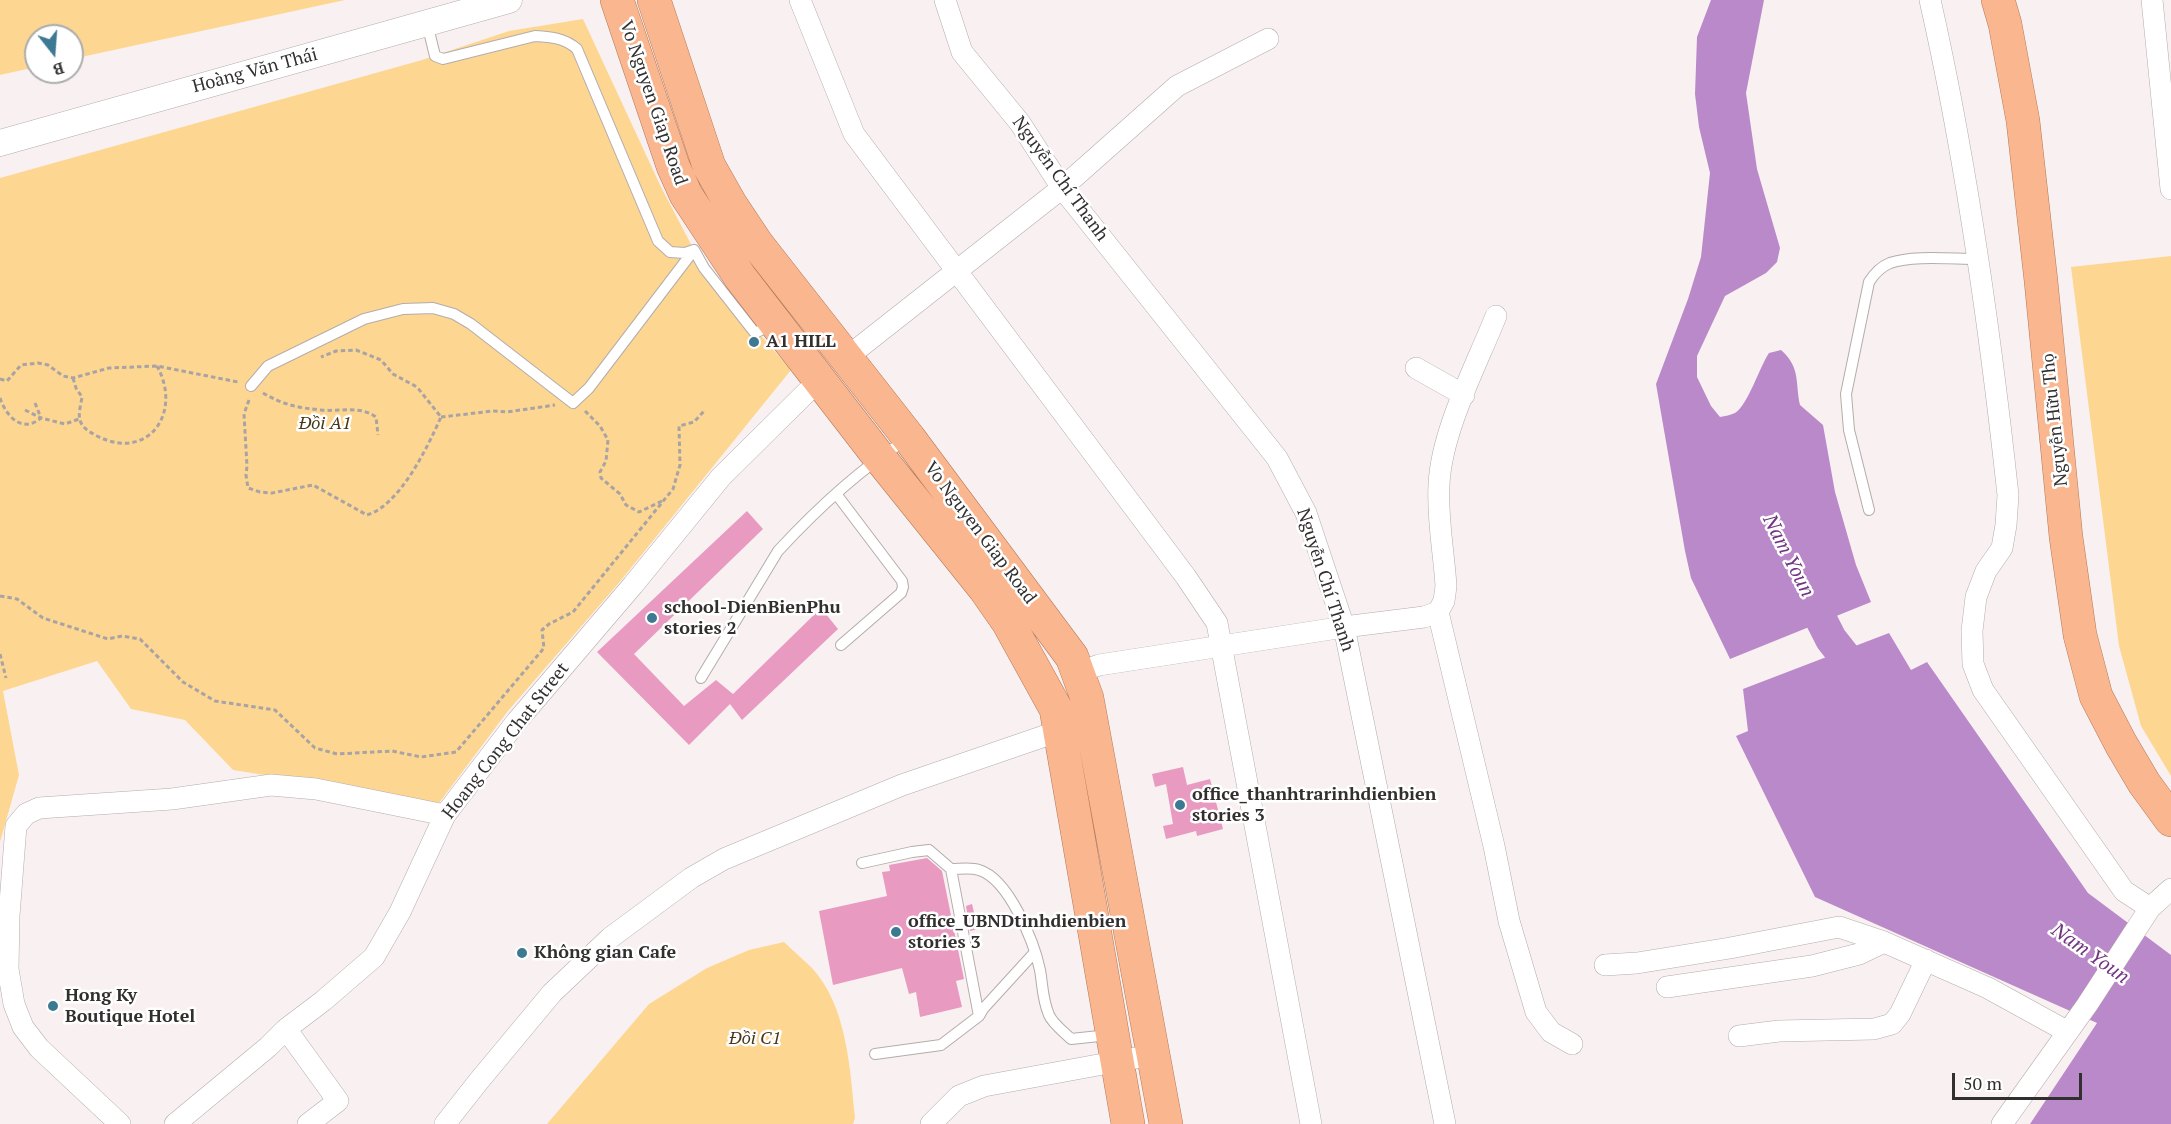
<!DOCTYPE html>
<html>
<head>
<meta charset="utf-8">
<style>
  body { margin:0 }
  #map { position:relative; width:2171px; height:1124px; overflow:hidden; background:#f9f1f1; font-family:"PT Serif",serif }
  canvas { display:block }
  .north { position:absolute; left:24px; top:24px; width:60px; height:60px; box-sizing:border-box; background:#fff; border:2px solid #adacac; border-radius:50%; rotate:163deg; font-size:16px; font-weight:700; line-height:24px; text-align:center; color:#322f2f }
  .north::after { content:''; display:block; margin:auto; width:21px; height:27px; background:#3d7991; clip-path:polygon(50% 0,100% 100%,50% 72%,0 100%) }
  .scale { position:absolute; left:1952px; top:1073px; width:130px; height:27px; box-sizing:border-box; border:3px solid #322f2f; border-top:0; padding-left:8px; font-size:18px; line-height:21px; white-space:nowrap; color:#322f2f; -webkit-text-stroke:4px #fff; paint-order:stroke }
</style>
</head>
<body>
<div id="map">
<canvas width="2171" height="1124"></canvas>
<div class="north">B</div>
<div class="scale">50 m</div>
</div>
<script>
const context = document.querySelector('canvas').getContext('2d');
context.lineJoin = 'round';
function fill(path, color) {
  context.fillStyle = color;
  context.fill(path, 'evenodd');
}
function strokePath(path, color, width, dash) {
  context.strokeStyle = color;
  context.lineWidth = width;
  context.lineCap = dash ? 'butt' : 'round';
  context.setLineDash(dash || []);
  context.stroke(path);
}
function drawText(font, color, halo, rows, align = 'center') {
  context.font = font + ' "PT Serif",serif';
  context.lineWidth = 5;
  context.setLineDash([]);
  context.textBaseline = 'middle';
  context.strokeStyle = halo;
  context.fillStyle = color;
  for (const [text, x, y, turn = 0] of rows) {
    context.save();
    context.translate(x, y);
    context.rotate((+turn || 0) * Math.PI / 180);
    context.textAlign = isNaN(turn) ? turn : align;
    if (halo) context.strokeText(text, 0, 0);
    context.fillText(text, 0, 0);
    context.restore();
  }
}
fill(new Path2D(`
  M0,0h345l-273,59v-23h-36v31l-36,8z
  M583,19l78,168 33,63 20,32 77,88 -173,214 -110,127 -69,92 -206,-33 -48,-50 -54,-11 -34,-48 -94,30 16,84 -19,67v-664l422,-118 87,-29z
  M2171,256v520l-30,-50 -22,-80 -48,-379z
  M784,942c9,9 19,17 28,26 35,38 38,100 43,150l-2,6h-306l102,-120 58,-36 42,-18z`), '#fdd792');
fill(new Path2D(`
  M1711,0h53l-18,93 11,76 23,79 -3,14 -11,11 -41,23 -28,60v21l14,29 9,11c5,-1 11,-2 15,-4 13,-8 24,-45 34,-60l12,-3c20,18 14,32 19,55l23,20 12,67 21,73 15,37 -141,57 -39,-81 -6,-27 -29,-167 32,-85 13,-42 9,-84 -11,-46 -4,-33 2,-57z
  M1889,633l22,37 16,-8 161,231 83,62v169h-141l67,-101 -282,-126 -79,-161 12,-5 -5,-42z`), '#ba89c9');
strokePath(new Path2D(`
  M1803,584l28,55 37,47`), '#ba89c9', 32);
fill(new Path2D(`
  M747,511l16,18 -129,125 50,52 32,-26 17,14 88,-86 17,21 -96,91 -12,-16 -41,41 -92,-93z
  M1183,767l4,18 23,-6 13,50 -26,7 -1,-5 -30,8 -3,-13 10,-2 -7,-40 -11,3 -3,-13z
  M927,858l15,13 22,108 -8,2 6,26 -42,10 -4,-25 -7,2 -7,-26 -69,17 -14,-74 68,-15 -5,-24 8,-1 -1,-6z
  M972,904l6,25 -8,2 -4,-25z`), '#e89ac0');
const service = new Path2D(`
  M427,23l8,33 8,3 92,-23c16,1 30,2 42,13l81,192 12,11 15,1 9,-3 10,18 51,65 18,-9
  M251,386l17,-20 96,-47 39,-10 30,-1 21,6 17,10 102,79 16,-15 105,-138
  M837,495l65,86 1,6 -2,6 -60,52
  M1869,510l-20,-80 -3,-36 23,-112c5,-8 11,-15 21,-19 23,-8 61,-4 87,-4
  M701,678l77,-127c37,-40 82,-82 128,-111
  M862,863l50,-11 17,-2 22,19 28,147
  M951,869c9,0 20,-2 28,1 30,9 55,72 61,100 3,17 2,28 9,45 4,9 15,17 22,24l38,-4
  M875,1054l66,-9 38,-29 4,-7 52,-57`);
const minor = new Path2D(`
  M800,0l54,134 332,443 31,46 94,501
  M945,0l17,52 58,71 42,65 215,270 29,55 38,114 101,497
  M1930,0c37,163 60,329 78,495l-2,30 -4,23 -16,23 -10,26 -4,34 1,33 10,26 141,201 26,17
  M2152,0l19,189
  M846,358l216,-170 115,-102 91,-47
  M1416,368l48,27
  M1438,612l56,234 15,75 27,91 15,20 21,12
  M1077,673l22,-8 245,-38 80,-10 14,-5 6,-11 2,-15c-2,-33 -9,-67 -7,-101 2,-53 37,-119 57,-169
  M1605,965l32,-2 93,-15 109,-21 45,15 104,46 80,44
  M1667,987l145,-21 47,-12 25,-12
  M286,1029l52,72 -30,23
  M1739,1036l40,-5 95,-2 18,-5 8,-10 26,-54
  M120,1124l-81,-76 -16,-21 -9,-23 -6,-35 1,-53 7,-90 10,-12 13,-6 133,-9 99,-14 45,4 129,26
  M175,1124l93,-77 18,-18 37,-28 51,-44 26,-45 45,-97 72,-94 116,-136 88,-108 98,-97
  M445,1124l33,-42 74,-89 58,-55 81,-60 33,-19 178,-74 157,-54
  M931,1124l28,-28 25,-10 168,-31
  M2002,1124l85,-119 63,-97 21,-19`);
const tertiary = new Path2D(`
  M0,143l509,-143`);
const trunk = new Path2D(`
  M617,0l56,166 13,29 54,82 139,180 106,132 23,33 48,87 72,415
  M654,0l55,166 22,39 26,39 152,194 163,219 15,41 79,426
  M1998,0l7,24 18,97 18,160 25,256 14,98 16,61 25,48 23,39 27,37`);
strokePath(service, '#b4acab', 12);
strokePath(minor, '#b4acab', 22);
strokePath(tertiary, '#b4acab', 27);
strokePath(trunk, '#b37a5b', 34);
strokePath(new Path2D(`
  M73,378l3,10 6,9c-1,7 -4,17 -2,23 2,8 10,12 17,16 51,26 86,-23 60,-70
  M0,379l7,2 14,-16 17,-2 10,2 15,11 10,2 36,-10 48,-2 81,16
  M263,393c20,12 36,15 58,17 19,2 38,-5 55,7l2,18
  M0,398c6,18 22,36 41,20l24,6 14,-5
  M249,400l-5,14 3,52 -1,9 2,13 12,4 12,1 41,-8 54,30c33,-10 60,-67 74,-98l-24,-30 -24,-13 -12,-14 -25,-10 -20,1 -15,6
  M35,403l6,15
  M25,410l16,8
  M585,411l15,15 8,14 -2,21 -6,11 1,6 19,16 6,11 13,7 23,-11
  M441,417l52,-6 14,1 48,-7
  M0,596l17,3 26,19 65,21 14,-3 18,3 43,43 32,19 60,9 40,38 22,6 55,-3 29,6 35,-5 88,-104 -2,-18 7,-6 24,-12 100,-123 7,-24 -1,-39 15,-4 11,-12
  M0,654l6,24`), '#a9a3a3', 3, [4.5, 3]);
strokePath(service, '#fff', 10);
strokePath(minor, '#fff', 21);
strokePath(tertiary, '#fff', 26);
strokePath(trunk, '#fab68e', 33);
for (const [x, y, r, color] of [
  [754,342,6,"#3d7991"],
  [652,618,6,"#3d7991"],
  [1180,805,6,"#3d7991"],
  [896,932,6,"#3d7991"],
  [522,953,6,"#3d7991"],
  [53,1006,6,"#3d7991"]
]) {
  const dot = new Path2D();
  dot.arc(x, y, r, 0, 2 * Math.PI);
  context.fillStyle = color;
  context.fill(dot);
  strokePath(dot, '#fff', 2);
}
drawText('18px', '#322f2f', '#fff', [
  ["Hoàng Văn Thái",255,71,-15],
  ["Vo Nguyen Giap Road",653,103,71],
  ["Nguyễn Chí Thanh",1060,179,54],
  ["Nguyễn Hữu Thọ",2055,420,-96],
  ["Vo Nguyen Giap Road",980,533,53],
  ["Nguyễn Chí Thanh",1325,580,72],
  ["Hoang Cong Chat Street",506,741,-52]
]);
drawText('bold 18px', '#322f2f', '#fff', [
  ["A1 HILL",766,342],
  ["school-DienBienPhu",664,608],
  ["stories 2",664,629],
  ["office_thanhtrarinhdienbien",1192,795],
  ["stories 3",1192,816],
  ["office_UBNDtinhdienbien",908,922],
  ["stories 3",908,943],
  ["Không gian Cafe",534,953],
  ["Hong Ky",65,996],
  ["Boutique Hotel",65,1017]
], 'left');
drawText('italic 18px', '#493817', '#fff', [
  ["Đồi A1",325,424],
  ["Đồi C1",755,1039]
]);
drawText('italic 20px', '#713582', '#fff', [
  ["Nam Youn",1788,556,63],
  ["Nam Youn",2090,954,35]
]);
</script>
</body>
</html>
